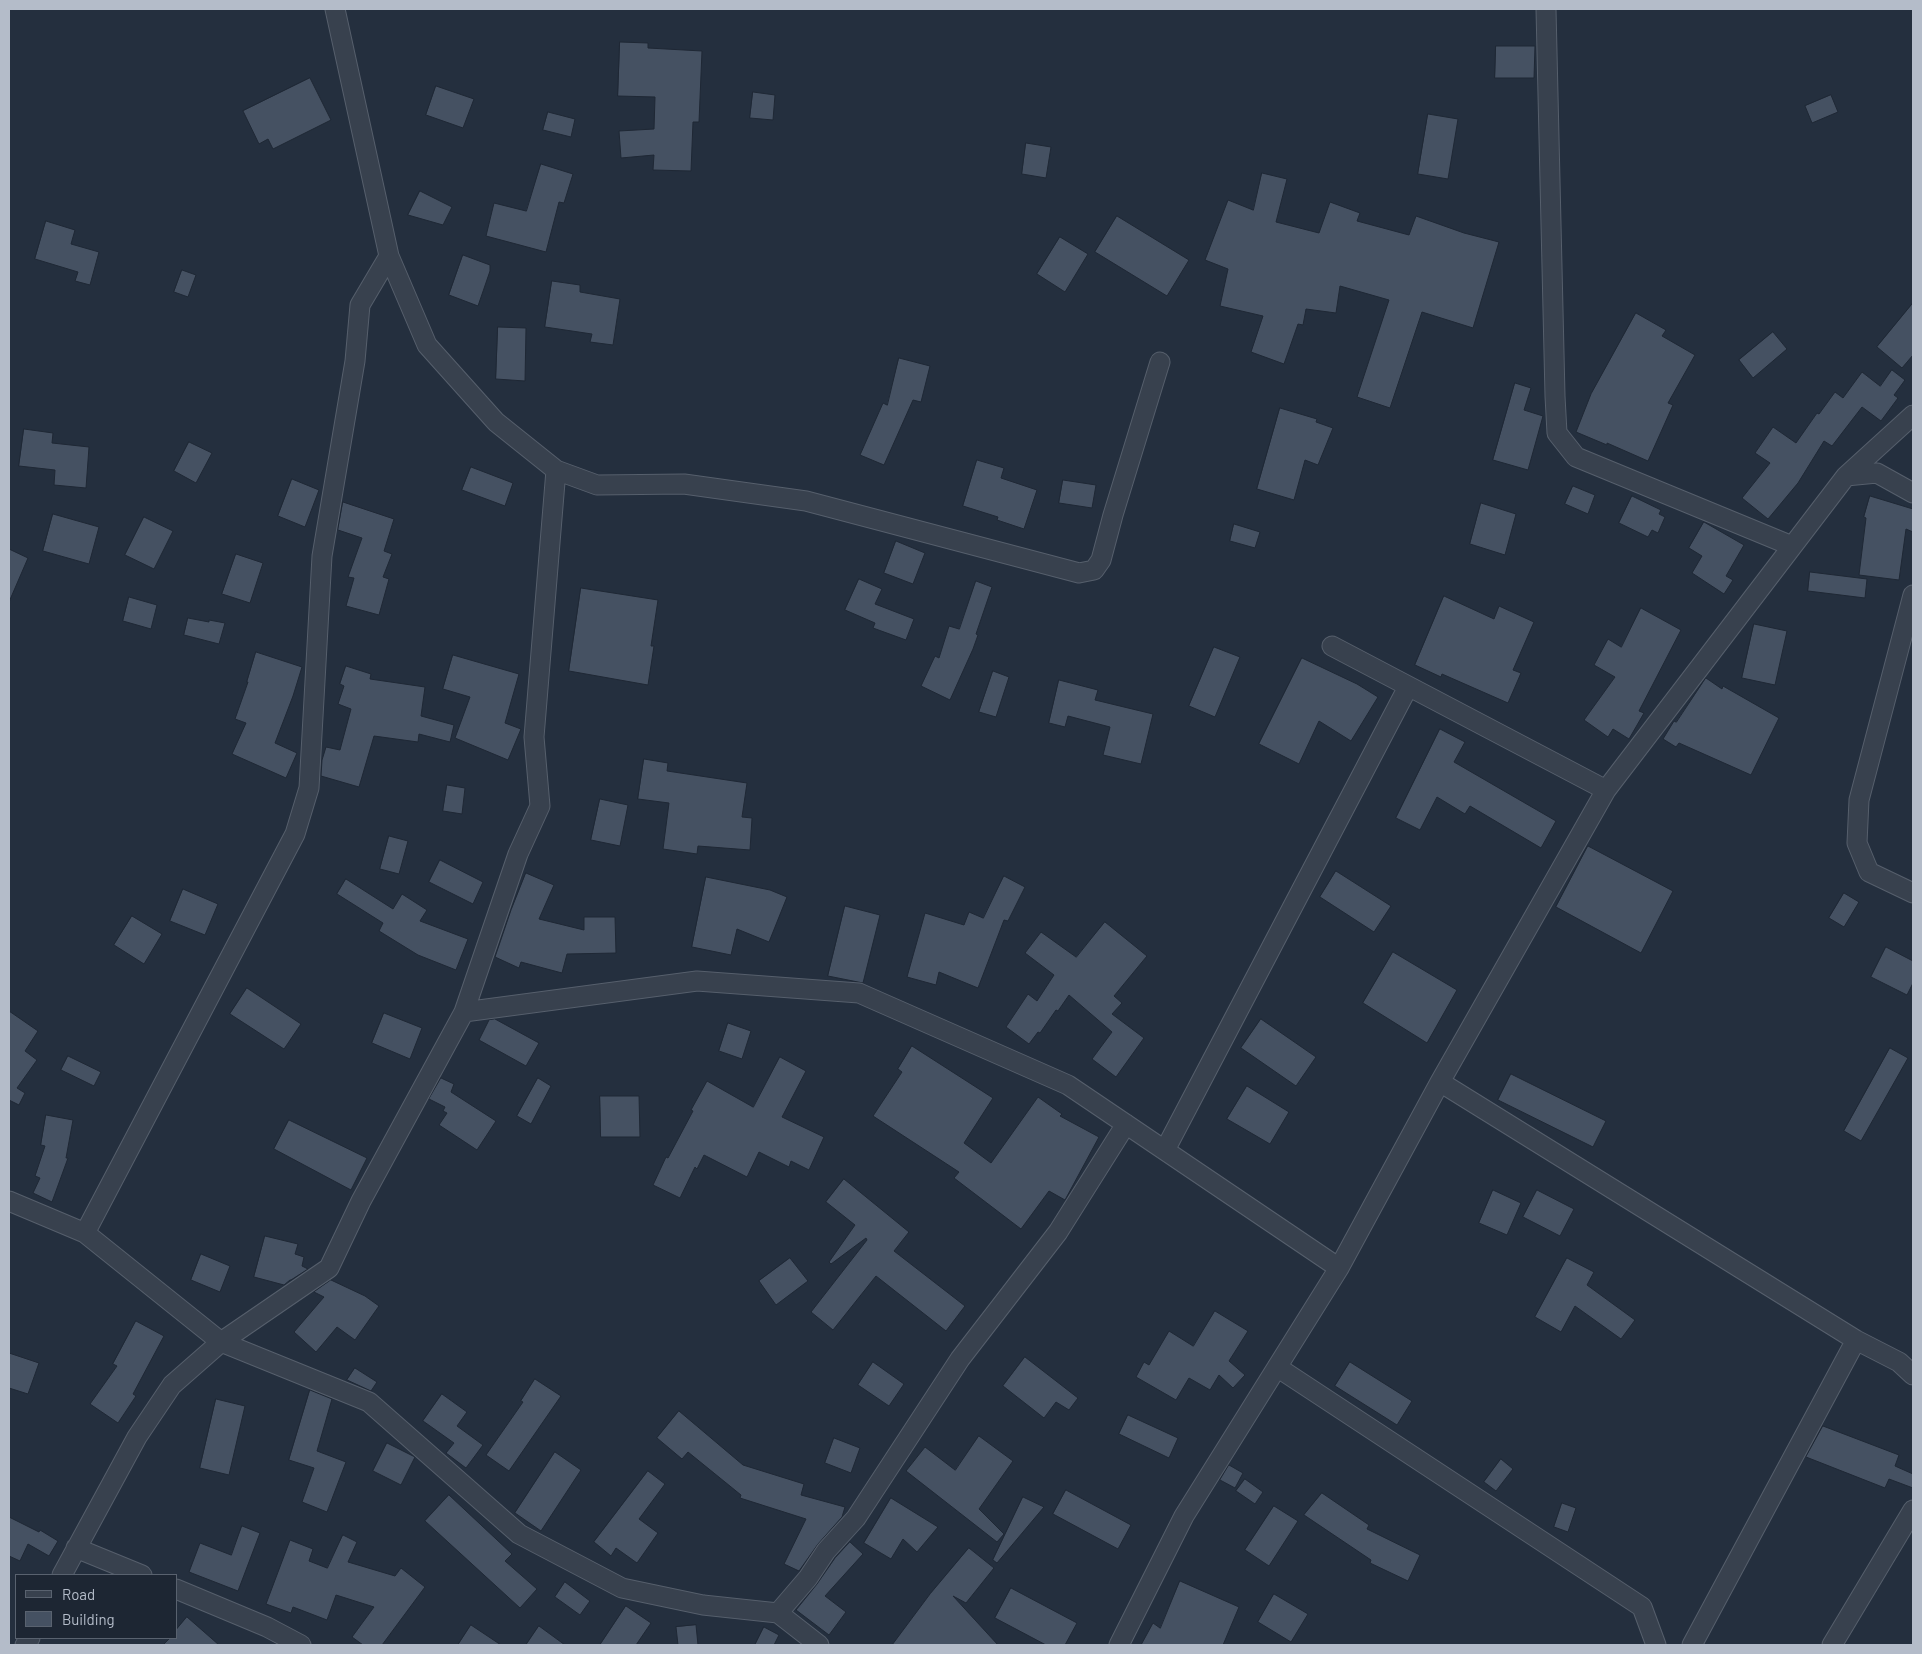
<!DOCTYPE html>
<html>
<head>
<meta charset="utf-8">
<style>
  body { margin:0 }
  #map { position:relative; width:1922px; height:1654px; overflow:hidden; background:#242f3e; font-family:Barlow,sans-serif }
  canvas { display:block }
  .frame { position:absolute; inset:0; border:10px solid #b4bcc9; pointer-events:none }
  .legend { position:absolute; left:15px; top:1574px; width:162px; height:65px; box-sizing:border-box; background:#1d2633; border:1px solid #59626f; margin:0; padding:6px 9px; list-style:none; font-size:15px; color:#b4bcc9 }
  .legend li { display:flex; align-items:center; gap:10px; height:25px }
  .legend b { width:25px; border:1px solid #59626f }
</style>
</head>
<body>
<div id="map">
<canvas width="1922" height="1654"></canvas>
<div class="frame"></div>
<ul class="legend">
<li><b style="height:6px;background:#38414e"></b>Road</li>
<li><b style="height:14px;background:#455162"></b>Building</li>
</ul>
</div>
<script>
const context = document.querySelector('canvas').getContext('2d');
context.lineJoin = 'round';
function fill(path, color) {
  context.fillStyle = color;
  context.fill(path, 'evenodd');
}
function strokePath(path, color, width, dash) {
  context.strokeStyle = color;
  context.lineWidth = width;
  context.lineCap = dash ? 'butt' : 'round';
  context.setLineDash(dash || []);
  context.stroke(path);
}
const building = new Path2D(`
  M620,42l28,1v5l54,3 -3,71h-6l-2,49 -38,-1 1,-15 -33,3 -2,-27 35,-2 1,-32 -37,-1z
  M1496,46h39l-1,32h-39z
  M310,78l21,42 -58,29 -5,-10 -9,5 -16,-33z
  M436,86l38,13 -11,29 -37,-13z
  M753,92l22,3 -2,25 -23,-2z
  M1831,95l7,17 -26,11 -7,-17z
  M548,112l27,7 -4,18 -28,-7z
  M1428,114l30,5 -10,60 -30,-5z
  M1026,143l25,4 -5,31 -24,-4z
  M541,164l32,10 -9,29 -5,-1 -13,50 -60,-16 8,-33 32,8z
  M1262,173l25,6 -11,43 43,11 11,-31 30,11 -3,8 52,14 7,-19 48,17 35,9 -26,86 -51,-16 -32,96 -33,-11 32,-97 -49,-14 -4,27 -30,-4 -3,16 -5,-1 -14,40 -33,-12 12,-36 -43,-10 8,-37 -23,-9 23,-60 25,10z
  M420,191l32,16 -9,18 -35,-10z
  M1117,216l72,44 -22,36 -72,-44z
  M46,221l29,9 -4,14 28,8 -9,33 -15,-4 3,-9 -43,-13z
  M1060,237l28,17 -23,38 -28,-18z
  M463,255l27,10v6l-12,35 -29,-11z
  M182,270l14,5 -8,22 -14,-5z
  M552,281l28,4v7l40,7 -7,46 -23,-3 2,-8 -47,-7z
  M1913,303v52l-11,13 -25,-21z
  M1636,313l30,17 -4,6 33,19 -27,48 5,2 -25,56 -41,-18v2l-31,-13 15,-38z
  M498,327l28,1 -1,53 -29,-2z
  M1773,332l14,17 -34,29 -14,-18z
  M899,358l31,8 -9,36 -8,-2 -29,65 -24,-10 23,-52 4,2z
  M1892,370l13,10 -11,15 4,3 -17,23 -19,-14 -30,39 -8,-5 -26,42 -30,36 -26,-21 28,-35 -15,-10 18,-26 23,16 21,-30 2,1 16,-22 8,6 19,-26 18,14z
  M1515,383l16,5 -7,22 19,6 -15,54 -35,-10z
  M1280,408l37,11 -1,3 17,6 -15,37 -13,-5 -11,40 -37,-11z
  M24,429l29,4 -1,10 37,4 -3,41 -32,-3 1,-15 -36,-4z
  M189,442l23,11 -16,30 -22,-12z
  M977,460l27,8 -3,10 36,12 -13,39 -27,-9 1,-3 -35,-11z
  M471,467l42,16 -8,23 -43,-16z
  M292,479l27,11 -14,37 -27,-11z
  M1063,480l33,5 -4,23 -33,-5z
  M1573,486l22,9 -7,19 -23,-10z
  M1632,496l29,14 -2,4 6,3 -7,16 -6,-3 -4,7 -29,-14z
  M1870,496l43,13v23l-7,-3 -7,51 -40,-5 7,-57 -2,-1z
  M343,502l51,17 -10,32 8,3 -9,23 6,2 -10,36 -33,-9 8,-28 -6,-1 14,-39 -24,-8z
  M1481,503l35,11 -11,41 -35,-11z
  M53,514l46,13 -10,37 -46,-13z
  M144,517l29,14 -19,38 -29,-14z
  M1704,522l40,23 -18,31 7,4 -9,14 -32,-21 10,-17 -13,-8z
  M1234,524l26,8 -5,16 -25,-7z
  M896,541l29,12 -12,31 -29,-11z
  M9,549l19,9 -19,44z
  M236,554l27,9 -13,40 -28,-9z
  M1810,572l57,7 -2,19 -57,-7z
  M859,579l23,10 -7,15 39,15 -8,21 -33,-12 2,-5 -30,-13z
  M976,581l16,6 -16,47 2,1 -5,14 -23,51 -29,-14 14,-30 4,2 10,-32 10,3z
  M581,588l77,12 -7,46h3l-6,39 -79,-14z
  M1444,596l50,23 5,-13 35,16 -21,48 8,3 -13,30 -66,-29 -1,3 -26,-12z
  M129,597l28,8 -6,24 -28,-8z
  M1641,608l40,22 -42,81 5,2 -15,26 -16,-10 -5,8 -24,-17 31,-43 -21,-12 14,-26 13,8z
  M188,618l21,4v-2l16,3 -6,21 -35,-9z
  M1754,624l33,7 -12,54 -33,-7z
  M1214,647l26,10 -25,60 -26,-11z
  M256,652l46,15 -9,29 -18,47 22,10 -11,25 -54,-24 14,-31 -11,-4 13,-37h-1z
  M453,655l66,19 -14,49 16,6 -13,31 -53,-22 15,-41 -27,-8z
  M1302,658l55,26 21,13 -27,44 -32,-20 -20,43 -40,-20z
  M346,666l25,8 -1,5 55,8 -4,29 33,9 -4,17 -31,-8 -1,8 -44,-6 -15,51 -38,-11 1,-16 4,-13 14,3 11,-41 -13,-5 6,-18 -4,-2z
  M993,671l16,6 -13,40 -17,-5z
  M1706,678l16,11 1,-3 56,32 -28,57 -72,-32 -3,4 -13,-8 11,-18 2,1z
  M1059,680l39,10 -3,10 58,14 -12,50 -38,-9 7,-28 -42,-11 -3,11 -16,-4z
  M1440,729l25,13 -11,20 102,59 -15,27 -71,-42 -5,8 -28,-17 -17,33 -24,-12z
  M644,759l24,4 -1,8 80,12 -5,34 10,1 -2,32 -52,-4 -1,8 -34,-5 6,-46 -31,-4z
  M447,785l18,3 -3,26 -19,-3z
  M600,799l28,6 -8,41 -29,-6z
  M389,836l19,5 -9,33 -19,-5z
  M1588,846l85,45 -32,62 -85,-46z
  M440,860l43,22 -10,22 -44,-22z
  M1336,871l55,35 -17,26 -54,-35z
  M526,873l28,12 -15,34 45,11v-13h31l1,36 -49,1 -5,19 -41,-11 -2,6 -24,-11 16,-47z
  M1004,876l21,11 -17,34 -4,-1 -26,68 -39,-16 -3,13 -29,-8 18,-64 39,12 5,-13 14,6z
  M706,877l64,13 17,7 -18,45 -32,-13 -6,26 -39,-8z
  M346,879l47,30 9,-15 25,16 -7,11 48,18 -12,31 -38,-15 -39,-24 4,-8 -46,-29z
  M183,889l35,15 -13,31 -35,-14z
  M1844,893l15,9 -15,25 -15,-9z
  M845,906l35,9 -17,68 -35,-7z
  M132,916l30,18 -18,30 -30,-19z
  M1105,922l42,34 -33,40 8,7 -10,11 32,24 -28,39 -24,-18 20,-27 -43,-37 -11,16 -2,-1 -16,23 -2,-1 -9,12 -23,-17 22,-33 9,7 17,-26 -29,-22 16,-21 35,25z
  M1886,947l27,14v22l-6,12 -36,-18z
  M1393,952l64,38 -30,53 -64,-40z
  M247,988l54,36 -17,25 -54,-35z
  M9,1011l29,20 -13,20 12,9 -20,28 8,5 -6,12 -10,-5z
  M384,1013l38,15 -12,31 -38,-16z
  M495,1019l44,24 -13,23 -47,-26 10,-20z
  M1261,1019l55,38 -20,29 -55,-38z
  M728,1023l23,8 -9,28 -23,-8z
  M912,1046l81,52 -29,45 27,20 47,-66 24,17 -2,2 39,21 -34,63 -16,-9 -28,38 -67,-51 5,-6 -86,-56 29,-44 -4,-3z
  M1890,1048l18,10 -47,83 -17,-10z
  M68,1056l33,16 -7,14 -33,-16z
  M780,1057l26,14 -24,46 42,20 -15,33 -18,-9 -2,6 -30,-15 -12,25 -43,-22 -7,14 -2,-2 -15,31 -27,-13 13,-28 2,1 25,-47 -2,-1 16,-29 46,26z
  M1511,1074l95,47 -13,26 -95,-47z
  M441,1078l13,6 -3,8 45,29 -19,29 -38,-25 8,-12 -4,-2 2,-4 -16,-8z
  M538,1078l13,8 -20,38 -14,-8z
  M1247,1086l42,26 -19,32 -43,-25z
  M600,1096h39l1,41h-39z
  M46,1115l27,5 -7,38h2l-16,44 -19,-9 7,-15 -5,-2 10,-30 -4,-1z
  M289,1120l78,38 -16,32 -77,-41z
  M844,1179l65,53 -15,19 71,55 -19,25 -70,-55 -43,54 -22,-18 56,-72 -1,-2 -35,26 -2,-2 26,-37 -29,-23z
  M1493,1190l28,13 -14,32 -28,-12z
  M1537,1190l37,19 -14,27 -37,-19z
  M265,1236l33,8 -3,10 9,3 -2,9 6,3 -17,11h-1l-6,5 -30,-8z
  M201,1254l29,12 -10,26 -29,-12z
  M790,1258l18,23 -32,24 -17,-24z
  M1567,1258l27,14 -7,13 48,35 -14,19 -46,-33 -14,26 -26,-15z
  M331,1280l34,16 14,10 -24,34 -18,-13 -21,25 -22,-20 30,-35 -10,-5z
  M1215,1311l33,20 -19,30 16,14 -12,13 -14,-13 -9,15 -21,-12 -13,22 -40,-23 8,-15 5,3 20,-34 24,15z
  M136,1321l28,15 -31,58 3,2 -18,27 -28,-19 27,-38 -4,-2z
  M9,1353l30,10 -11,31 -19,-6z
  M1025,1357l53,41 -9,12 -13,-8 -12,16 -41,-32z
  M873,1362l31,22 -15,22 -31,-21z
  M1350,1362l62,39 -15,24 -62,-39z
  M355,1368l22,14 -6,9 -24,-11z
  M535,1379l26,17 -52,75 -23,-16 37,-53 -2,-1z
  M310,1390l22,9 -15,52 29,11 -19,50 -25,-10 12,-34 -25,-8z
  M442,1394l25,18 -10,14 26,19 -17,23 -20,-15 8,-10 -31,-22z
  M216,1399l29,7 -16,69 -29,-7z
  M679,1411l64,54 61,19 -3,11 44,12 -3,10 -24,27 -19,27 -15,-7 22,-45 -66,-21 1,-3 -53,-43 -6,7 -25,-21z
  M1128,1415l50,23 -9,20 -50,-24z
  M1823,1426l76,29 -4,11 18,8v14l-24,-9 -4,9 -79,-31z
  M979,1436l34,25 -34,48 25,25 -7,8 -91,-71 19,-24 30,23z
  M834,1438l26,10 -9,25 -26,-10z
  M387,1443l28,14 -14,28 -28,-14z
  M555,1452l26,18 -40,61 -26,-18z
  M1501,1459l12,10 -17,22 -12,-9z
  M1229,1465l14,8 -8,15 -15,-8z
  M648,1471l17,13 -26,35 19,14 -21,30 -21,-15 -5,8 -17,-14z
  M1245,1479l18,13 -8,12 -19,-13z
  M1066,1490l65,35 -13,24 -65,-35z
  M1322,1493l47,32 -2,4 53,26 -12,26 -38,-18 1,-3 -67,-45z
  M449,1495l63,59 -7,7 32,28 -17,19 -95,-87z
  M1023,1497l21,10 -47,56 -4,-3z
  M891,1498l47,29 -21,25 -14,-13 -12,20 -27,-16z
  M1562,1503l14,5 -8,24 -14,-5z
  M1274,1506l24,15 -29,45 -24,-16z
  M9,1517l30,15 1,-2 18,11 -9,15 -21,-12 -8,17 -11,-5z
  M242,1526l18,7 -22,58 -49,-19 11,-29 31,12z
  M343,1535l14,7 -9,20 47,14 6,-8 24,19 -43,58h-19l-11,-8 22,-30 -38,-12 -9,25 -34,-13 -2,6 -25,-9 24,-64 23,9 -4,12 18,7z
  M850,1542l13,12 -38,42 21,16 -17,23 -33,-25 21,-26 18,-26z
  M969,1548l25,20 -28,35 -13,-7 45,49h-106l38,-51z
  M1180,1581l59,26 -16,38h-82l12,-22 7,5z
  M565,1582l25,19 -10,14 -25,-18z
  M1011,1588l66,35 -12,22h-19l-51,-27z
  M1274,1594l34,20 -17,28 -33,-20z
  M626,1606l25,17 -15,22h-36z
  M187,1617l32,28h-56l7,-7h6v-8z
  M471,1625l30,20h-43z
  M696,1625l2,20h-20l-2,-18z
  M539,1626l26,19h-39z
  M764,1627l15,8 -5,10h-19z`);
fill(building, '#455162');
strokePath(building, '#1f2835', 1);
const minor = new Path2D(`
  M335,9l54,247 38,89 69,77 60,48 41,15 87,-1 122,17 273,72 15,-3 7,-10 12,-45 47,-153
  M1546,9l9,387 2,37 19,24 216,89
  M1846,476l31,-3 36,20
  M1913,595l-54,205 -2,43 12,29 44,21
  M1332,646l274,144
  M464,1012l233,-31 162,12 209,92 271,183
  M1440,1082l416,258 43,22 14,13
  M1165,1150l243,-463
  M9,1201l76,32 136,109 148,60 150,132 103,54 81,17 75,8 41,32
  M85,1233l210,-399 14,-46 13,-232 33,-195 5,-56 29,-49
  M1277,1367l365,240 14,38
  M76,1548l66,27
  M62,1575l75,-138 35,-52 49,-43 108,-74 32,-67 103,-189 54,-158 22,-48 -6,-69 22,-267
  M176,1589l91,38 34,18
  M778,1613l30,-35 18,-27 30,-33 104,-159 98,-127 68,-108
  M25,1645l5,-7
  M1119,1645l65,-129 155,-248 101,-186 166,-292 240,-314 67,-61
  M1692,1645l164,-305
  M1832,1645l81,-135`);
strokePath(minor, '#565f6c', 21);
strokePath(minor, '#38414e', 19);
</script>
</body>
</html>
